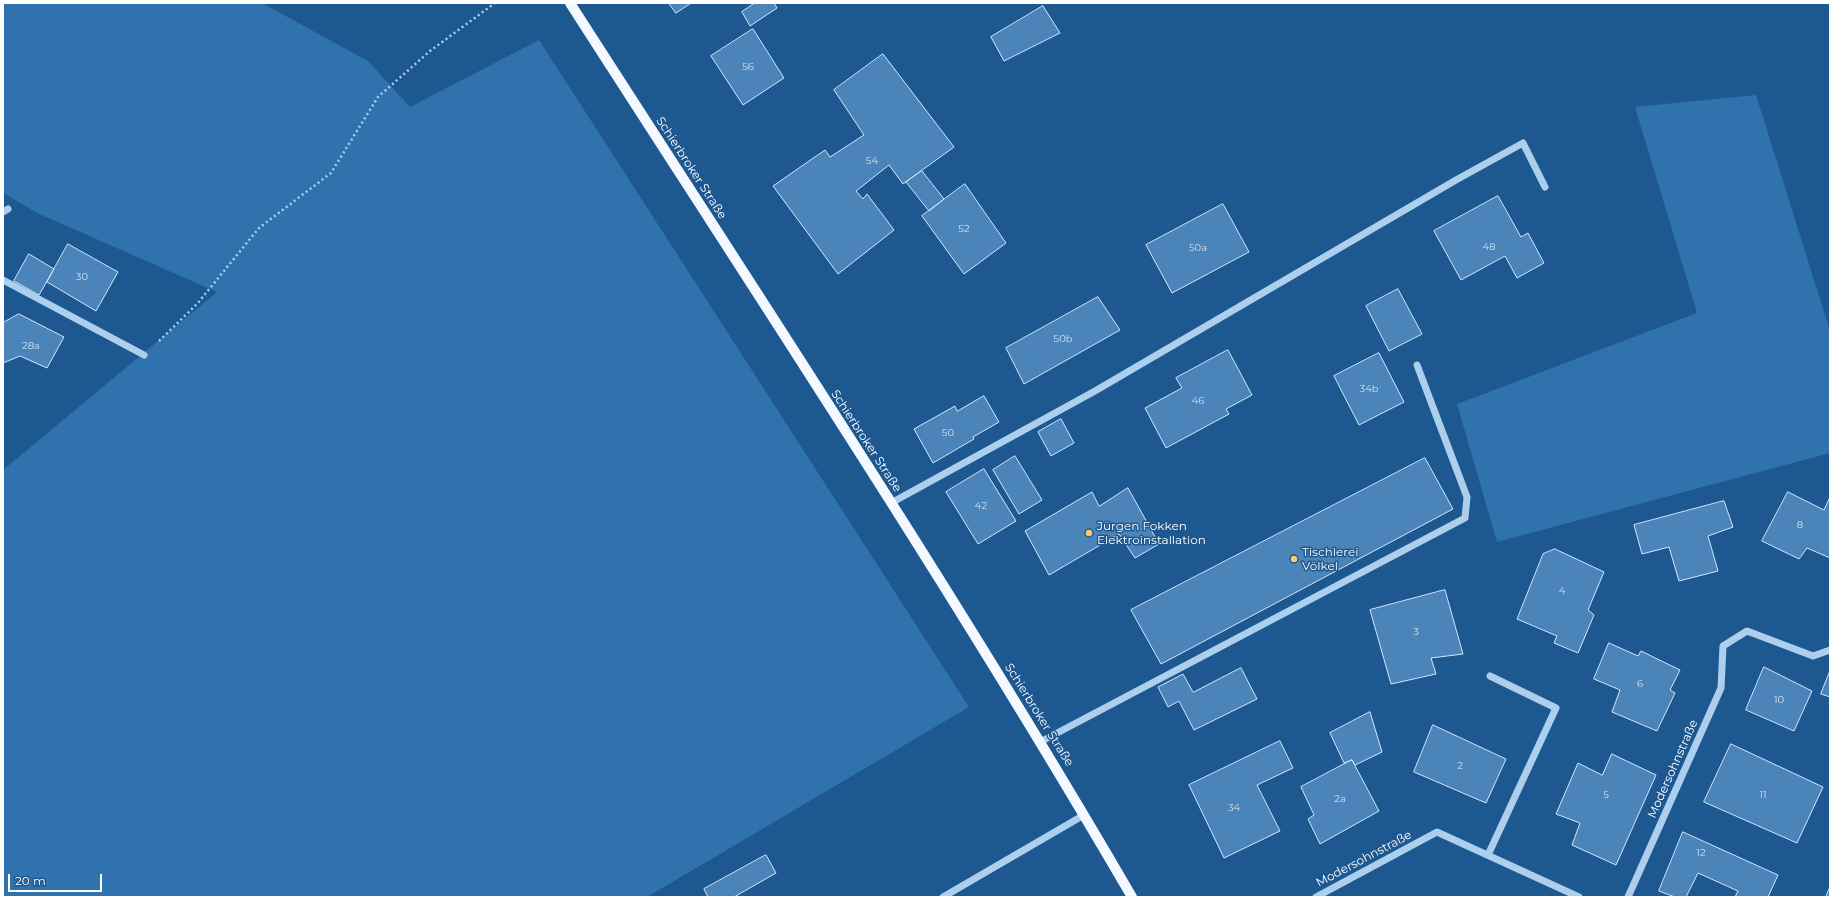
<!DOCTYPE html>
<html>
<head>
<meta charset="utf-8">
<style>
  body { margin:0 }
  #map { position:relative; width:1833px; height:900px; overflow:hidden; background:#1d5891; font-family:Montserrat,sans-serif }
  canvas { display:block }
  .frame { position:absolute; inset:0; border:4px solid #fff; pointer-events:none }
  .scale { position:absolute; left:8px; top:874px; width:94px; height:18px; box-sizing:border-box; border:2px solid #fff; border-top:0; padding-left:5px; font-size:12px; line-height:14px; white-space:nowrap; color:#fff; -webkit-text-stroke:3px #1d5891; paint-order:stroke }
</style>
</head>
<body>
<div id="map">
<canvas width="1833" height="900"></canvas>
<div class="frame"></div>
<div class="scale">20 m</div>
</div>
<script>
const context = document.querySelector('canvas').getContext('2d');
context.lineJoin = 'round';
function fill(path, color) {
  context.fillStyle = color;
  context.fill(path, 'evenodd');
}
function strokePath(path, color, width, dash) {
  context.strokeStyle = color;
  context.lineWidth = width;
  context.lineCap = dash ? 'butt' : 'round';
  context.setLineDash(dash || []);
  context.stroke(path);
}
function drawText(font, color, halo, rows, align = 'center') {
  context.font = font + ' Montserrat,sans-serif';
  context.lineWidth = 3;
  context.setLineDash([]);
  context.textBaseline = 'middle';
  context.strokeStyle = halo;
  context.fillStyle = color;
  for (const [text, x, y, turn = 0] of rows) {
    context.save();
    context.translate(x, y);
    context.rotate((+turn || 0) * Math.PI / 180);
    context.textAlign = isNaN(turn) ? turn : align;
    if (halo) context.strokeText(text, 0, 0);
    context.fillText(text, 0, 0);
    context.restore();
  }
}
fill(new Path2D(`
  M3,3h259l106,58 42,46 129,-67 430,667 -322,190h-644v-427l214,-178 -180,-79 -34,-20z
  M1756,95l74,236v122l-333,89 -40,-138 240,-91 -62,-206z`), '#3072ae');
const building = new Path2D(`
  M669,3h22l-15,10z
  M755,3h19l3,5 -27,18 -8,-14z
  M1043,6l17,27 -56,28 -13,-24z
  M753,29l31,49 -41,27 -32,-49z
  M883,54l71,93 -51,37 -14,-19 -33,26 7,8 4,-5 27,36 -56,44 -65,-88 52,-36 5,7 34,-22 -30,-45z
  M922,171l22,28 -15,12 -23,-29z
  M965,184l41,59 -42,31 -42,-58z
  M1498,196l23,41 7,-4 16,30 -27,15 -12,-22 -44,24 -27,-49z
  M1223,204l26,48 -77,41 -26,-48z
  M68,244l50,28 -22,39 -49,-29z
  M29,254l25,15 -15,26 -25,-14z
  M1398,289l24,45 -33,17 -23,-45z
  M1098,297l22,33 -96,54 -18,-36z
  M19,314l45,23 -17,31 -27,-12 -17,7v-40z
  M1228,350l24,45 -26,14 3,5 -63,34 -21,-40 37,-20 -6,-10z
  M1379,353l25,49 -45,23 -25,-49z
  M984,396l15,26 -26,15 1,2 -41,24 -19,-34 41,-23 2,5z
  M1061,419l13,24 -23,13 -13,-24z
  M1015,456l27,44 -23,14 -26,-44z
  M1425,458l28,51 -292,155 -30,-54z
  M984,469l32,52 -38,23 -32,-52z
  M1128,488l31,56 -24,14 -16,-24 -70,41 -24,-44 67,-39 7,14z
  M1788,492l36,18 6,-13v61l-23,-10 -8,11 -37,-18z
  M1724,501l9,26 -25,9 10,35 -39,10 -10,-34 -27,7 -8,-29z
  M1555,549l49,23 -16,38 6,5 -16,38 -24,-10 3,-7 -40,-17 26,-65z
  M1445,590l18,64 -32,4 5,16 -45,10 -21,-74z
  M1609,643l29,13 3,-5 39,19 -10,20 5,3 -18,38 -45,-19 8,-22 -26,-11z
  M1764,667l48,24 -18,40 -48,-21z
  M1241,668l16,31 -63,31 -15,-29 -11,6 -10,-20 25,-13 10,18z
  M1830,671v26l-9,-3z
  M1370,712l12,40 -27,13 -3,-5 -8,3 -14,-30z
  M1433,725l73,34 -20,44 -72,-31z
  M1280,741l13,27 -36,17 23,46 -56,27 -35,-73z
  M1731,744l92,43 -26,56 -93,-41z
  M1612,754l44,21 -40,90 -44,-20 8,-22 -24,-9 22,-51 24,12z
  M1352,760l27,51 -59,33 -12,-25 6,-4 -13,-28z
  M1683,832l95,43 -10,22h-33l3,-6 -40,-18 -12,24h-11l-16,-6z
  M766,855l10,18 -42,24h-26l-4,-8z
  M1830,887v10h-4z`);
fill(building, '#4a84b9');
strokePath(building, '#d3e7fa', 1);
strokePath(new Path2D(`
  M159,341l38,-37 62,-76 72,-55 47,-76 52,-46 65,-48`), '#adcfee', 2.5, [2, 3]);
strokePath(new Path2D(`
  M3,212l5,-3
  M3,280l141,75
  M891,503l204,-112 361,-211 67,-37 22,44
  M1040,742l425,-224 2,-21 -50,-132
  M1488,855l68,-147 -66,-32
  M943,897l141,-82
  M1316,897l121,-65 142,65
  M1628,897l93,-209 2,-42 24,-15 66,25 17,-6`), '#adcfee', 7);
strokePath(new Path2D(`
  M570,3c190,296 385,590 562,894`), '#f4f9ff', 10);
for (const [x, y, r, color] of [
  [1089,533,4,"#fdc96b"],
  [1294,559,4,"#fdc96b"]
]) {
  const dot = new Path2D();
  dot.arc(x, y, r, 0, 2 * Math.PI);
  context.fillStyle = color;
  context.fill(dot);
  strokePath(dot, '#1d5891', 1.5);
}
drawText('10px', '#d2e0ee', null, [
  ["56",748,67],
  ["54",872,161],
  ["52",964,229],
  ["48",1489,247],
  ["50a",1198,248],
  ["30",82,277],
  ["50b",1063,339],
  ["28a",31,346],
  ["34b",1369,389],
  ["46",1198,401],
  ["50",948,433],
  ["42",981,506],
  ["8",1800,525],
  ["4",1562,591],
  ["3",1416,632],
  ["6",1640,684],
  ["10",1779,700],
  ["2",1460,766],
  ["5",1606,795],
  ["11",1763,795],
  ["2a",1340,799],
  ["34",1234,808],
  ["12",1701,853]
]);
drawText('12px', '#fff', '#1d5891', [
  ["Schierbroker Straße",691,168,57],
  ["Schierbroker Straße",866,441,57],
  ["Schierbroker Straße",1039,715,58],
  ["Modersohnstraße",1673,769,-66],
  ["Modersohnstraße",1364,859,-28]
]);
drawText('12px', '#fff', '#1d5891', [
  ["Jürgen Fokken",1097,526],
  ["Elektroinstallation",1097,540],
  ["Tischlerei",1302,552],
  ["Völkel",1302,566]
], 'left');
</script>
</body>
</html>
